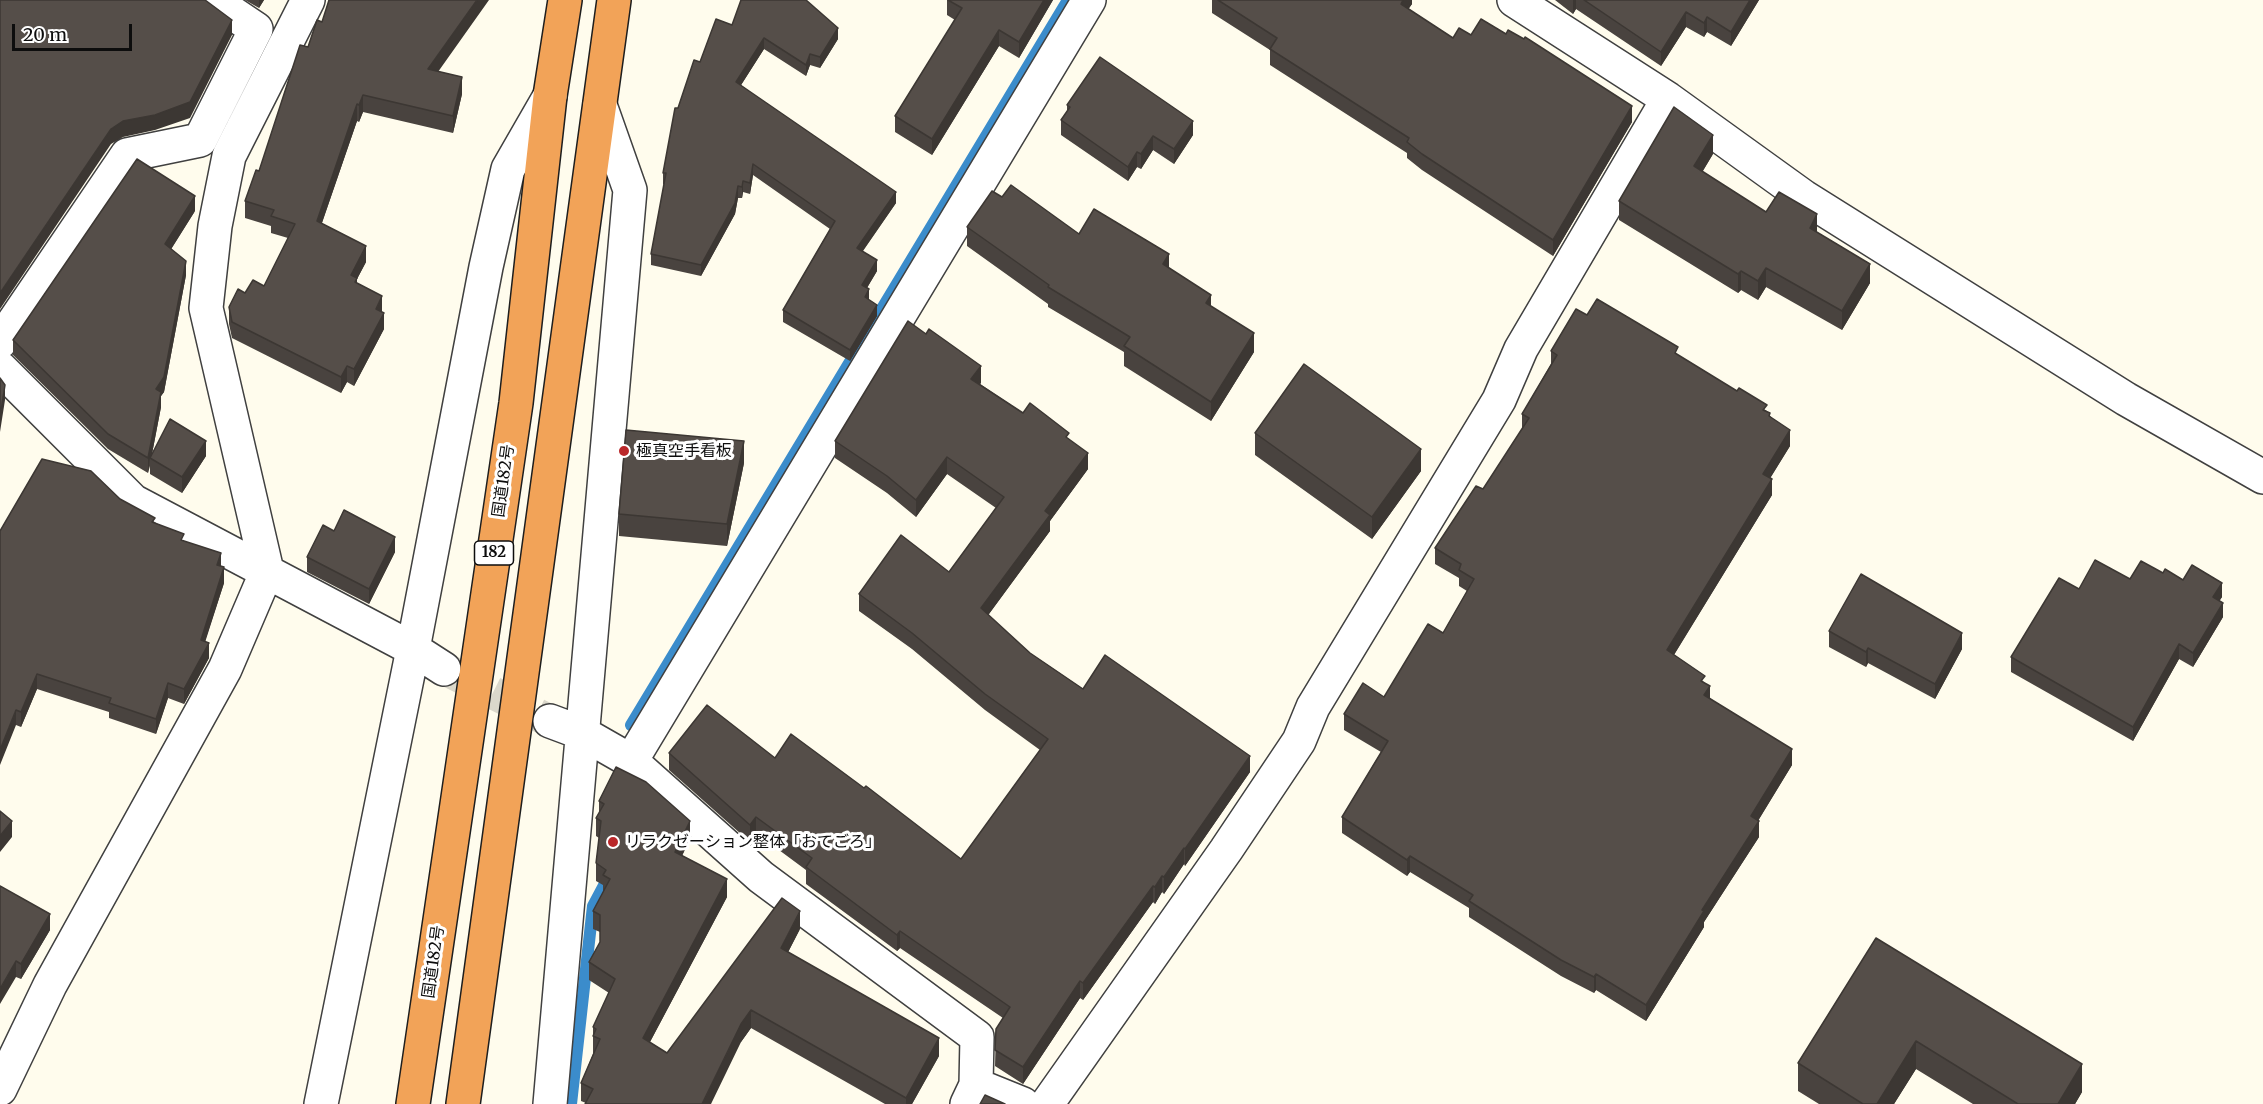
<!DOCTYPE html>
<html>
<head>
<meta charset="utf-8">
<style>
  body { margin:0 }
  #map { position:relative; width:2263px; height:1104px; overflow:hidden; background:#fffced; font-family:Merriweather,serif }
  canvas { display:block }
  .scale { position:absolute; left:12px; top:24px; width:120px; height:27px; box-sizing:border-box; border:3px solid #0d0d0d; border-top:0; padding-left:8px; font-size:18px; line-height:21px; white-space:nowrap; color:#0d0d0d; -webkit-text-stroke:4px #fff; paint-order:stroke }
</style>
</head>
<body>
<div id="map">
<canvas width="2263" height="1104"></canvas>
<div class="scale">20 m</div>
</div>
<script>
const context = document.querySelector('canvas').getContext('2d');
context.lineJoin = 'round';
function strokePath(path, color, width, dash) {
  context.strokeStyle = color;
  context.lineWidth = width;
  context.lineCap = dash ? 'butt' : 'round';
  context.setLineDash(dash || []);
  context.stroke(path);
}
function fill(path, color) {
  context.fillStyle = color;
  context.fill(path, 'evenodd');
}
function drawText(font, color, halo, rows, align = 'center') {
  context.font = font + ' Merriweather,"Noto Sans JP",serif';
  context.lineWidth = 6;
  context.setLineDash([]);
  context.textBaseline = 'middle';
  context.strokeStyle = halo;
  context.fillStyle = color;
  for (const [text, x, y, turn = 0] of rows) {
    context.save();
    context.translate(x, y);
    context.rotate((+turn || 0) * Math.PI / 180);
    context.textAlign = isNaN(turn) ? turn : align;
    if (halo) context.strokeText(text, 0, 0);
    context.fillText(text, 0, 0);
    context.restore();
  }
}
strokePath(new Path2D(`
  M631,725l437,-725
  M571,1104l22,-198 17,-32`), '#3b8ccb', 12);
strokePath(new Path2D(`
  M449,671l101,50`), '#dbd8cb', 33, [33, 16]);
const minor = new Path2D(`
  M1514,0l154,99 136,98 322,202 137,78
  M0,342l127,-187 73,-15 56,-111 -43,-29
  M0,368l133,133 280,148 31,20
  M550,721l32,12 49,28 130,116 216,160 -1,48 -9,19
  M631,761l458,-761
  M976,1085l47,19
  M0,1089l50,-104 175,-316 42,-98 -61,-263 9,-82 14,-70 79,-156
  M321,1104l92,-455 73,-382 22,-98 42,-73
  M550,1104l80,-914 -30,-85
  M1047,1104l179,-254 73,-109 14,-34 186,-307 22,-51 147,-250`);
const highway = new Path2D(`
  M413,1104l103,-701 34,-307 15,-96
  M463,1104l151,-1104`);
strokePath(minor, '#404040', 36);
strokePath(highway, '#1e1e1e', 36);
strokePath(minor, '#fff', 33);
strokePath(highway, '#f2a358', 33);
fill(new Path2D(`
  M245,0h19l-5,8z
  M947,0h106l-34,58 -20,-12 -67,109 -37,-23v-16l60,-96 -8,-5z
  M1212,0h200v4l-4,5 45,29 18,-3 161,87 -79,134 -131,-86 -15,-12v-5l-137,-88v-15l-58,-37z
  M1555,0h204l-28,46 -24,-14 -3,5 -18,-10 -25,39 -85,-57 -3,5z
  M322,22l116,49 24,23 -9,39 -90,-21 -4,10 -2,-1 -35,102 44,39 -9,17v4l25,29 2,17 -30,57 -7,-4 -6,11 -109,-55 -3,-14v-17l16,-14 19,-7 24,-48 -17,-5v-7l-26,-8v-17l14,-30 49,-124z
  M732,25l106,14 -18,29 -10,-3 -4,11 -42,-27 -23,36 155,118 -33,48 14,20 -10,17 2,12 8,16 -27,45 -67,-39v-12l47,-81 -77,-54 -3,19 -7,-2 -1,6h-4l-3,16 -34,62 -50,-11v-11l13,-70h-1v-11l15,-65 22,-46z
  M1067,105l126,30 -19,29 -21,-14 -12,19 -4,-2 -9,14 -67,-46v-15l6,-8z
  M1713,154l-11,18 64,40 51,20 53,51 -28,47 -76,-43 -8,13 -17,-10 -3,3 -119,-73v-19z
  M1002,197l77,37 90,34 42,38 43,46 -43,69 -87,-55v-14l-76,-45v-3l-81,-58v-19z
  M195,211l-24,38 15,26 -22,117 -3,4v11l-9,47 54,2 -24,37 -32,-19v-8l-2,7 -40,-24 -95,-94v-15z
  M1587,315l91,40 89,56 23,35 -20,32 2,17 -98,160 31,28 5,15 82,67 -34,56 1,16 -55,85v5l-58,94 -50,-31 -2,3 -33,-17 -92,-59v-9l-59,-36 -3,4 -65,-43v-16l39,-65 -37,-22v-16l40,-17 59,-64 24,-42 -8,-5v-8l-24,-14v-16l48,-59 39,-60v-15l29,-50v-13z
  M981,383l-1,1 43,29 46,26 19,30 -38,52v10l-62,84 42,38 53,36 167,83 -65,94 -1,-2 -20,30 -2,-2 -7,12 -2,-2 -70,98 -3,-2 -57,86 -28,-18 1,-37 7,-11 -103,-70 -3,3 -91,-67v-14l-50,-37 -6,9 -81,-72v-17l106,5 89,30 97,71 79,-109 -55,-40 -73,-61 -53,-38v-17l90,-22 47,-64 -49,-34 -31,43 -29,-24 -52,-35v-17z
  M1255,433l166,38 -49,68 -117,-84z
  M744,463l-17,83 -108,-10v-22z
  M120,499l101,67 3,17 -19,58 4,17 -25,46 -16,-6 -12,36 -47,-16v-6l-72,-23 -16,38 -5,-2 -16,-194z
  M334,531l61,21 -26,52 -62,-32v-15z
  M2163,573l20,7 39,17 -3,4 4,16 -30,50 -14,-8 -46,82 -122,-69v-15l68,-68z
  M1829,631l133,18 -27,50 -67,-36 -2,4 -37,-20z
  M599,801l91,38 -8,17 45,41 -77,145 17,11 133,-124 -12,23 151,104 -27,48h-27l-134,-76 -10,14 -155,61 -5,-2v-18l12,-29v-27l16,-34 -20,-13v-18l11,-20v-10l-7,-3v-18l10,-18v-8l-7,-4v-18l3,-25 -3,-2v-18l3,-5z
  M0,886l50,44 -29,49 -5,-2z
  M1876,938l206,154 -7,12h-102l-57,-35 -22,35h-75l-21,-13v-28z`), '#49433f');
fill(new Path2D(`
  M259,0h5l-5,8z
  M477,0h12l-61,86v-17z
  M1044,0h9l-34,58v-16z
  M1403,0h9v4l-11,16v-16z
  M1573,0h3v9l-3,5z
  M1750,0h9l-28,46v-14z
  M1686,12v15l-25,39v-14z
  M1707,17v15l-3,5v-14z
  M232,20v15l-42,83 -35,12 -32,7 -12,7 -111,165v-16l111,-164z
  M838,28v11l-18,29v-11z
  M999,30v16l-67,109v-16z
  M764,38v11l-28,44v-11z
  M810,54v11l-4,11v-11z
  M462,77v17l-9,39v-17z
  M363,95v17l-4,10v-17z
  M357,104v17l-40,116v-16z
  M1632,106v16l-79,134v-16z
  M1193,121v14l-19,29v-15z
  M1713,135v19l-19,32v-20z
  M1153,136v14l-12,19v-15z
  M1137,152v15l-9,14v-14z
  M753,164v11l-3,19v-11z
  M743,181v11l-1,6v-11z
  M738,186v12l-3,16 -34,62v-11z
  M896,192v11l-39,56v-11z
  M195,196v15l-30,48v-15z
  M1817,214v19l-7,-5z
  M366,246v16l-9,17v15l-6,-19z
  M1169,254v20l-6,-10z
  M877,260v11l-15,25v-11z
  M186,261v14l-22,117 -3,4v11l-10,52 -1,-1 -2,15v-15l8,-69z
  M1870,264v19l-28,47v-19z
  M1766,268v19l-8,13v-19z
  M1741,271v19l-3,3v-19z
  M869,289v11l-4,-3z
  M1211,295v19l-5,-11z
  M382,296v16l-6,-3z
  M877,305v11l-27,45v-11z
  M384,313v16l-30,57v-17z
  M1254,333v19l-43,69v-19z
  M347,366v16l-6,11v-16z
  M981,366v17l-10,12v-16z
  M5,385v15l-5,32v-15z
  M1790,430v16l-27,44v-16z
  M206,441v15l-24,37v-16z
  M744,441v22l-17,83v-22z
  M1421,449v22l-49,68v-22z
  M1088,453v16l-38,52v10l-69,94v-17l64,-97z
  M947,457v17l-31,43v-17z
  M1772,479v16l-105,171v-16z
  M395,537v15l-26,52v-15z
  M221,553v15l-4,-3z
  M224,567v16l-23,72v-15z
  M2222,583v14l-9,14v-14z
  M2223,603v14l-30,50v-14z
  M1962,633v16l-27,50v-15z
  M209,643v15l-25,46v-15z
  M2179,644v15l-46,82v-14z
  M1868,648v15l-2,4v-15z
  M37,674v15l-16,38v-15z
  M168,683v15l-12,36v-15z
  M1710,686v16l-6,-7z
  M16,710v15l-16,40v-15z
  M1792,749v16l-41,67v-16z
  M1250,756v16l-65,94v-17z
  M756,817v16l-6,9v-17z
  M12,821v16l-12,15v-16z
  M690,821v18l-15,31v-18z
  M1759,821v16l-55,85v5l-58,94v-16l56,-95z
  M1184,848v16l-20,30v-17z
  M1410,856v16l-3,4v-16z
  M1162,876v16l-7,12v-17z
  M727,879v18l-84,158v-17z
  M1153,886v16l-70,98v-17z
  M800,911v18l-19,37v-18z
  M50,914v16l-29,49v-15z
  M900,931v17l-3,3v-16z
  M16,961v16l-16,27v-15z
  M1596,974v16l-2,3v-16z
  M1080,981v17l-57,86v-17z
  M751,1010v18l-10,14 -30,62h-9l39,-80z
  M939,1038v18l-27,48h-6v-6z
  M1916,1041v28l-22,35h-17z
  M2082,1064v28l-7,12h-17z`), '#3c3733');
const building = new Path2D(`
  M0,0h205l27,20 -42,82 -35,13 -32,6 -12,8 -111,164z
  M329,0h148l-49,69 34,8 -9,39 -90,-21 -4,10 -2,-1 -40,117 49,25 -15,29 6,3 -2,4 27,14 -6,13 8,4 -30,56 -7,-3 -6,11 -109,-55 -3,-15 9,-18 7,4 8,-13 11,6 31,-62 -24,-8 3,-6 -29,-9 11,-31 3,1 41,-126 8,2 9,-27 5,2z
  M741,0h65l32,28 -18,29 -10,-3 -4,11 -42,-27 -28,44 160,110 -39,56 20,12 -15,25 7,4 -4,8 12,8 -27,45 -67,-40 52,-89 -82,-57 -3,19 -7,-2 -1,6 -4,-1 -3,17 -34,62 -50,-11 15,-81h-3l12,-65h3l16,-48 6,2 16,-43 16,6z
  M948,0h96l-25,42 -20,-12 -67,109 -37,-23 67,-108z
  M1218,0h185l-2,4 52,34 6,-10 12,7 10,-16 25,15 2,-4 16,9 1,-2 107,69 -79,134 -131,-86 -15,-12 2,-4 -139,-89 7,-11z
  M1584,0h166l-19,32 -24,-15 -3,6 -18,-11 -25,40z
  M1100,57l93,64 -19,28 -21,-13 -12,18 -4,-2 -9,15 -67,-47 9,-13 -3,-2z
  M1674,107l39,28 -19,31 72,46 13,-20 38,22 -7,14 60,36 -28,47 -76,-43 -8,13 -17,-10 -3,3 -119,-73z
  M137,159l58,37 -30,48 21,17 -22,116 -8,12 5,3 -13,66 -40,-24 -95,-94z
  M1011,185l68,49 15,-25 75,45 -6,10 48,31 -5,8 48,30 -43,69 -87,-56 6,-9 -82,-50 1,-2 -82,-58 25,-36 10,6z
  M1597,299l81,48 -3,6 62,38 2,-3 28,17 -4,5 7,3 -1,3 21,14 -27,44 9,5 -105,171 38,26 -4,5 9,5 -6,9 88,54 -41,67 8,5 -57,89 2,1 -58,94 -50,-31 -2,3 -33,-17 -92,-59 4,-6 -63,-39 -3,4 -65,-43 46,-76 -44,-27 19,-31 21,14 44,-73 15,9 31,-54 -15,-9 2,-6 -26,-16 41,-62 7,3 46,-71 -7,-4 35,-59 -6,-4 25,-42 11,6z
  M908,321l18,13 3,-5 52,37 -10,13 52,34 7,-10 39,30 -3,4 22,16 -43,58 5,4 -69,93 49,45 53,36 22,-34 145,101 -65,93 -1,-1 -20,29 -2,-1 -7,11 -2,-1 -70,97 -3,-2 -57,86 -28,-17 1,-21 14,-22 -110,-76 -3,4 -91,-68 6,-9 -56,-41 -6,8 -81,-72 38,-48 68,53 16,-24 73,54 2,-2 95,73 87,-120 -63,-45 -73,-61 -53,-39 42,-59 48,37 55,-75 -57,-40 -31,43 -29,-24 -52,-35z
  M1304,364l117,85 -49,68 -117,-84z
  M0,378l5,7 -5,32z
  M170,419l36,22 -24,36 -32,-19z
  M626,430l118,11 -17,83 -108,-10z
  M42,459l49,12 29,28 35,19 -3,4 32,12 -3,6 40,13 -4,12 7,2 -23,73 8,3 -25,46 -16,-6 -12,36 -47,-16 2,-5 -74,-24 -16,38 -5,-2 -16,40v-219z
  M344,510l51,27 -26,52 -62,-32 16,-32 11,6z
  M2095,560l35,19 11,-18 22,12 2,-4 18,11 9,-15 30,18 -9,14 10,6 -30,50 -14,-9 -46,83 -122,-70 48,-79 20,11z
  M1861,574l101,59 -27,51 -67,-36 -2,4 -37,-21z
  M616,767l30,15 44,39 -15,31 52,27 -84,159 24,15 115,-155 18,13 -19,37 158,90 -33,60 -155,-88 -10,14 -39,80h-117l8,-15 -12,-6 19,-44 -7,-3 3,-7 -3,-2 22,-48 -26,-17 11,-20v-27l-7,-4 17,-32 -7,-4 3,-5 -10,-7 5,-42 -5,-3 8,-14 -5,-3z
  M0,811l12,10 -12,15z
  M0,886l50,28 -29,50 -5,-3 -16,28z
  M1876,938l206,126 -24,40h-40l-102,-63 -39,63h-14l-65,-41z
  M985,1095l20,9h-25z`);
fill(building, '#554e49');
strokePath(building, '#3c3733', 1.5);
for (const [x, y, r, color] of [
  [624,451,6,"#ba2729"],
  [613,842,6,"#ba2729"]
]) {
  const dot = new Path2D();
  dot.arc(x, y, r, 0, 2 * Math.PI);
  context.fillStyle = color;
  context.fill(dot);
  strokePath(dot, '#fff', 2);
}
for (const [x, y, w] of [
  [494,553,39]
]) {
  const box = new Path2D();
  box.roundRect(x - w / 2, y - 12, w, 24, 4.5);
  context.fillStyle = '#fff';
  context.fill(box);
  strokePath(box, '#0d0d0d', 1.5);
}
drawText('bold 15px', '#0d0d0d', null, [
  ["182",494,553]
]);
drawText('16px', '#0d0d0d', '#fff', [
  ["極真空手看板",636,451],
  ["リラクゼーション整体「おてごろ」",625,842]
], 'left');
drawText('16px', '#0d0d0d', '#fff', [
  ["国道182号",504,481,-82],
  ["国道182号",434,962,-82]
]);
</script>
</body>
</html>
